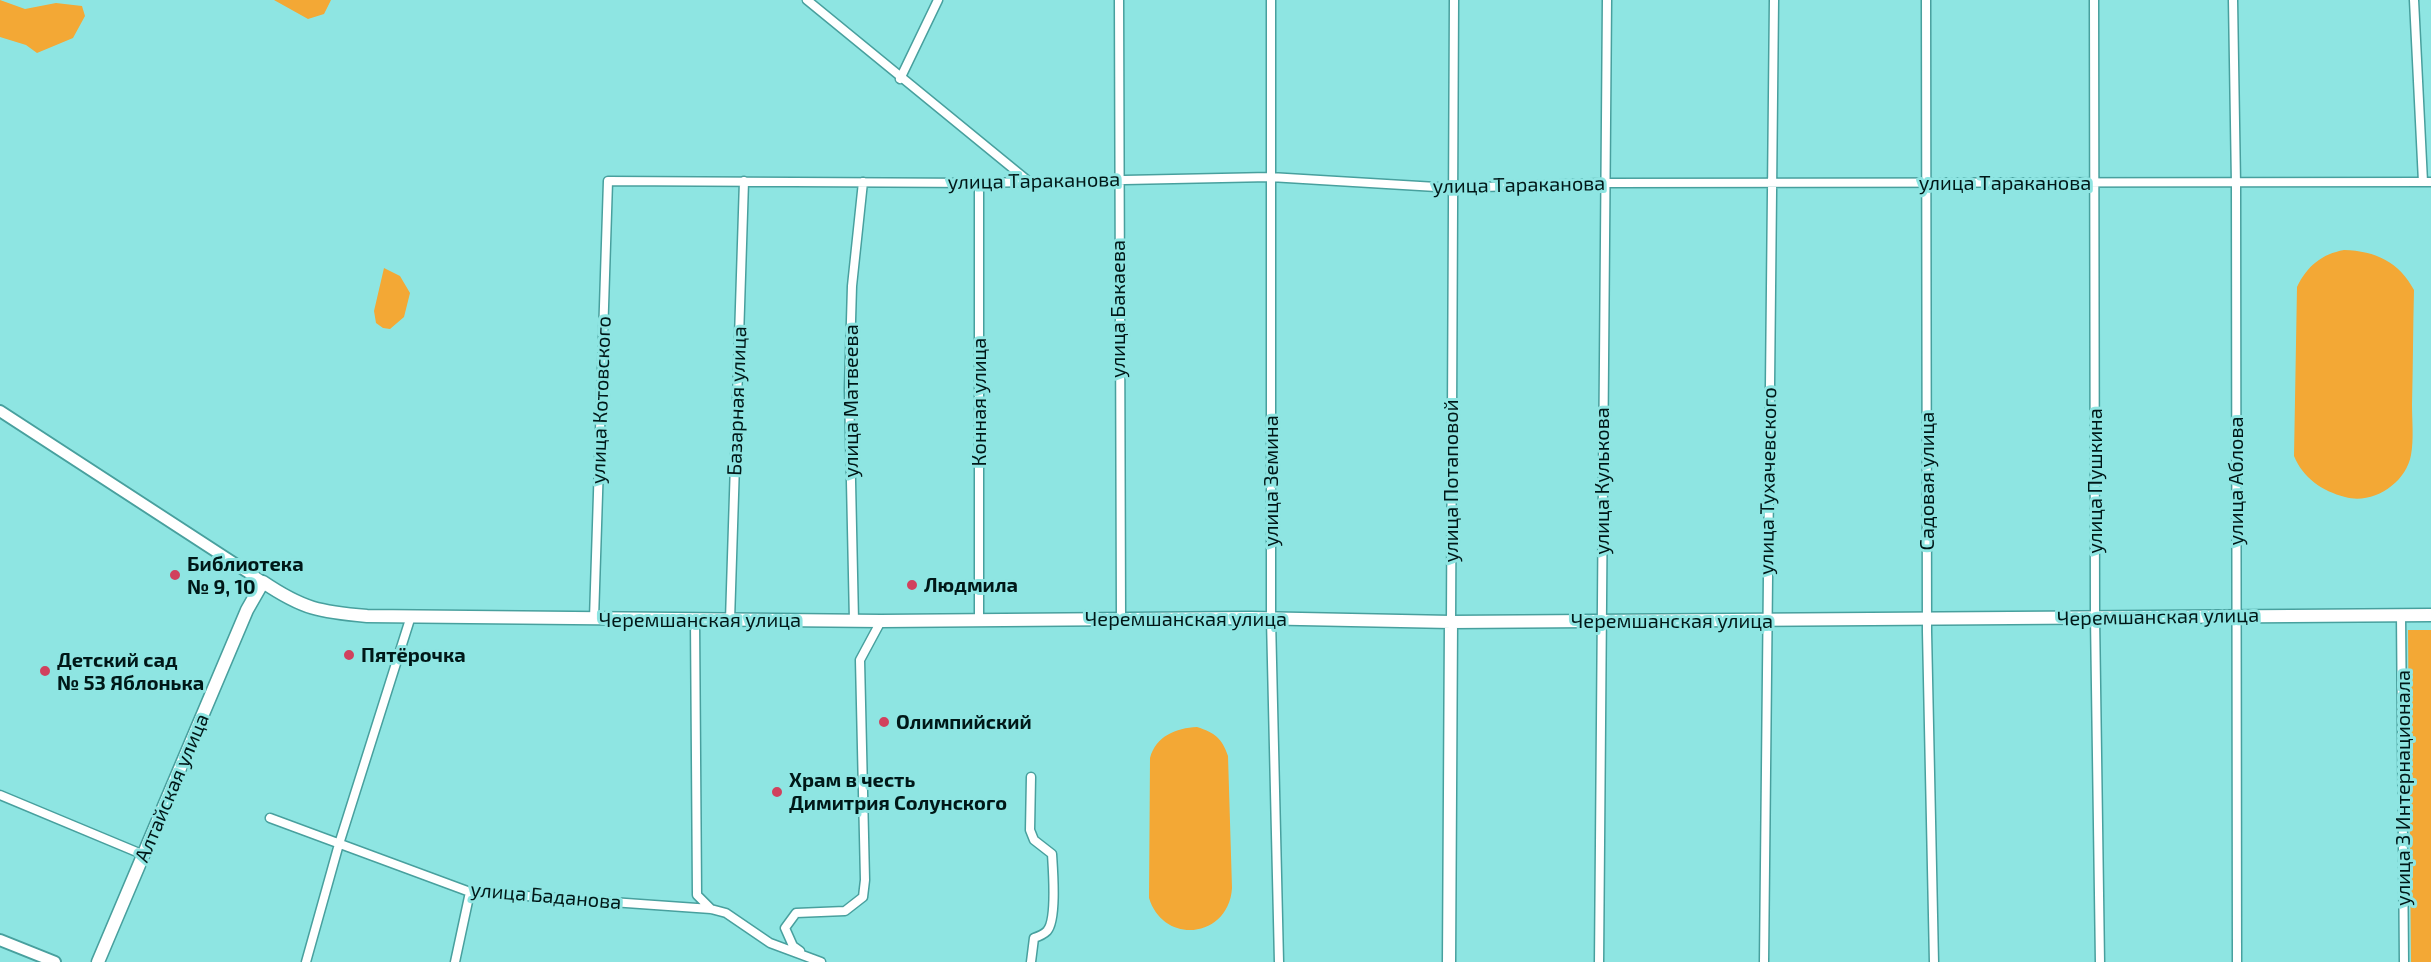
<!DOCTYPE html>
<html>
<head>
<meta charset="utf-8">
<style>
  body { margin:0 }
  canvas { display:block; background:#8ee5e2 }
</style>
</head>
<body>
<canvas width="2431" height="962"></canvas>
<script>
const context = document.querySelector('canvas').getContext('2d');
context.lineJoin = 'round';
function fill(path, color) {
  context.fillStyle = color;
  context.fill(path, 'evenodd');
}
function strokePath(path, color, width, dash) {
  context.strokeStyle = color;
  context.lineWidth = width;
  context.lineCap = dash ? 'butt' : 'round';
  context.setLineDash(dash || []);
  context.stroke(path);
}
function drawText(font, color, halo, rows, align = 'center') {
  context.font = font + ' "Exo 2",sans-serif';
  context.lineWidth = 6;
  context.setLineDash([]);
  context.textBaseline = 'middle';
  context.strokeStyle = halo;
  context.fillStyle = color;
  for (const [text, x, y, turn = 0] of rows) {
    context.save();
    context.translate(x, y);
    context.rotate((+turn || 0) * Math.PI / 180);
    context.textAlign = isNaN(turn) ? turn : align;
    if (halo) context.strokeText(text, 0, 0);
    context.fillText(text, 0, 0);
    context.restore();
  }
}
fill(new Path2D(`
  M0,0l25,9 31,-6 26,3 3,10 -12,22 -36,15 -11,-8 -26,-8z
  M274,0h57l-7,14 -16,5z
  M2344,250c32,1 55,12 70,40 -1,38 -1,76 -2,115 0,16 2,34 -1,50 -5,28 -38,50 -66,42 -23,-6 -42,-19 -51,-41l3,-169c10,-21 25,-33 47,-37z
  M384,268l16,8 10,17 -6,24 -14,12 -7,-1 -7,-5 -2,-12z
  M2408,630h23v332h-20z
  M1197,727c18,6 25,11 31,29l4,132c-3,50 -68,58 -83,10l1,-140c6,-22 26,-30 47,-31z`), '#f3a835');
const minor = new Path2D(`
  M807,0l220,180
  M1119,0l2,618
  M1271,0v619l8,343
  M1926,0l1,632 7,330
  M2094,0l1,617 5,345
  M2233,0l3,184 1,778
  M2414,0l9,182
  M900,79l38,-79
  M979,183v438
  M2401,615l3,347
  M594,619l14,-438 371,2 291,-6 183,11 151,-5 827,-1
  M695,620l2,275 14,14
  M730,620l14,-439
  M854,621l-5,-232 3,-103 11,-104
  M1451,622l3,-622
  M0,795l144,60
  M270,818l200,74 241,17 15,4 44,30 51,19
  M800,951l-7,-5 -8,-18 11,-15 49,-2 18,-14 2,-17 -5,-220 21,-39
  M306,962l33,-118 72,-228
  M455,962l15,-70
  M1031,962l3,-24c3,-1 10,-4 13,-7 10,-11 6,-61 5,-77l-18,-14 -4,-10 1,-53
  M1599,962l8,-962
  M1764,962l10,-962`);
const tertiary = new Path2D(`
  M0,411l263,171
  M0,940l55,22`);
const secondary = new Path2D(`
  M98,962l149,-352 16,-28c40,27 57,30 104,34l514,5 370,-3 200,4 980,-7
  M1449,962l2,-340`);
strokePath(minor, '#48a09e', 11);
strokePath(tertiary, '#48a09e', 14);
strokePath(secondary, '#48a09e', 15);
strokePath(minor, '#fff', 8);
strokePath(tertiary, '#fff', 10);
strokePath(secondary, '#fff', 12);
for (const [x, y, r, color] of [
  [175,575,6,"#d1415d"],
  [912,585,6,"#d1415d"],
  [349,655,6,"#d1415d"],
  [45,671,6,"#d1415d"],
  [884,722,6,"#d1415d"],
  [777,792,6,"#d1415d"]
]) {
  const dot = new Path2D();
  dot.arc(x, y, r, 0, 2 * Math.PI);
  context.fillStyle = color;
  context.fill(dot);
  strokePath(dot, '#8ee5e2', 2);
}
drawText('20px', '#001818', '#8ee5e2', [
  ["улица Тараканова",1034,181,-1],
  ["улица Тараканова",2005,183],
  ["улица Тараканова",1519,185,-1],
  ["улица Бакаева",1118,309,-90],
  ["улица Котовского",601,400,-88],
  ["Базарная улица",737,401,-88],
  ["улица Матвеева",851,401,-90],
  ["Конная улица",979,402,-90],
  ["улица Земина",1271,481,-90],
  ["улица Потаповой",1451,481,-90],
  ["улица Кулькова",1602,481,-90],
  ["улица Тухачевского",1768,481,-89],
  ["Садовая улица",1927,481,-90],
  ["улица Пушкина",2095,481,-90],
  ["улица Аблова",2236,481,-90],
  ["Черемшанская улица",2158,617,-1],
  ["Черемшанская улица",1186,619],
  ["Черемшанская улица",700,620],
  ["Черемшанская улица",1672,621],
  ["Алтайская улица",172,788,-67],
  ["улица 3 Интернационала",2403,788,-90],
  ["улица Баданова",546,896,5]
]);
drawText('bold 20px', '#001818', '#8ee5e2', [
  ["Библиотека",187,564],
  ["№ 9, 10",187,587],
  ["Людмила",924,585],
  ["Пятёрочка",361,655],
  ["Детский сад",57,660],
  ["№ 53 Яблонька",57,683],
  ["Олимпийский",896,722],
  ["Храм в честь",789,780],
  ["Димитрия Солунского",789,803]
], 'left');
</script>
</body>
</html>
